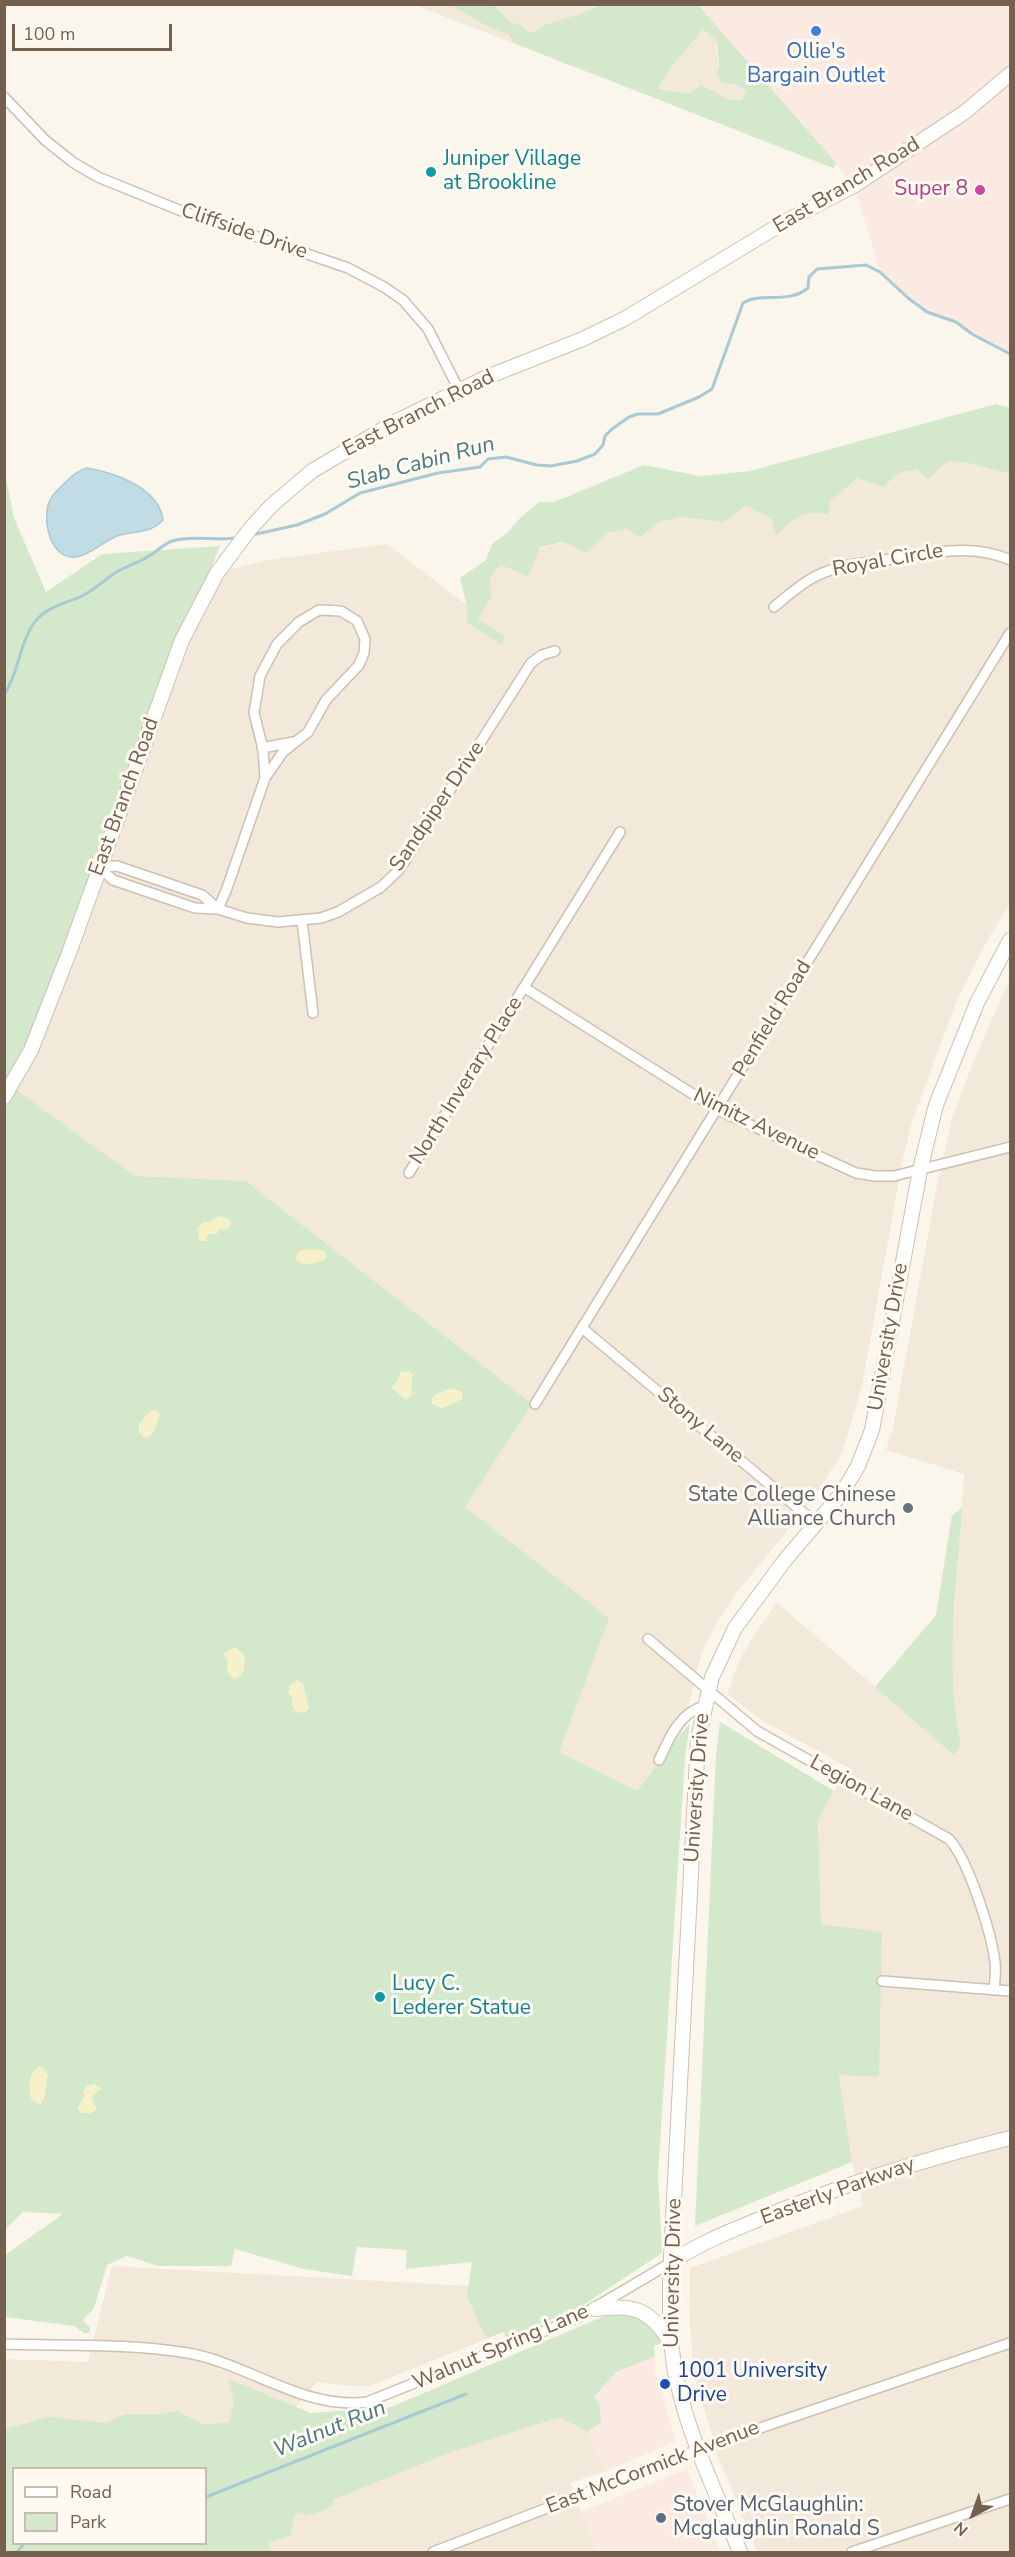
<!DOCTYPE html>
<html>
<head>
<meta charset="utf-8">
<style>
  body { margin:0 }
  #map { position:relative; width:1015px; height:2557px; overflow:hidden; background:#fbf6ec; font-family:"Nunito Sans",sans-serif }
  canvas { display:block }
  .frame { position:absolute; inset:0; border:6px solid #756050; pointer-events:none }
  .legend { position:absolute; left:12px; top:2467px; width:195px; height:78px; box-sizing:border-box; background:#fefaf2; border:2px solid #c7bcb1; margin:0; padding:8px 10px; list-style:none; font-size:18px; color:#756050 }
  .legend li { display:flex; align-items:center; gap:12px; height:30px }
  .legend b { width:30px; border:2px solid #c7bcb1 }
  .north { position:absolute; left:943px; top:2485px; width:60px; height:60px; -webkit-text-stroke:4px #fefaf2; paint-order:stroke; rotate:221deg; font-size:16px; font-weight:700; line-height:24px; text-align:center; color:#756050 }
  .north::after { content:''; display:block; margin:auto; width:21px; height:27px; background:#756050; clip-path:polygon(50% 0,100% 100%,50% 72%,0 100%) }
  .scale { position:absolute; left:12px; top:24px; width:160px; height:27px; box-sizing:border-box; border:3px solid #756050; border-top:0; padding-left:8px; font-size:18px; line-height:21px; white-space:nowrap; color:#756050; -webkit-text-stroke:4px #fefaf2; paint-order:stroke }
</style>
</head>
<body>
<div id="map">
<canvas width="1015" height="2557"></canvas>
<div class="frame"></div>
<ul class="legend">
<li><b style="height:8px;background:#fff"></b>Road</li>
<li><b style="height:16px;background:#d4e8cb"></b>Park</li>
</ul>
<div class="north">N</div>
<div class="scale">100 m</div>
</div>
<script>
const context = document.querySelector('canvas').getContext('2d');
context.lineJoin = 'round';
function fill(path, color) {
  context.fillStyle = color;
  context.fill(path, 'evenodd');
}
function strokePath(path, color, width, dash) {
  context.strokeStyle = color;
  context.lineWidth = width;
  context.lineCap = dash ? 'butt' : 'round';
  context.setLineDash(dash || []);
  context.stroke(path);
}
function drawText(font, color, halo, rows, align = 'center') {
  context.font = font + ' "Nunito Sans",sans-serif';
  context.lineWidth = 6;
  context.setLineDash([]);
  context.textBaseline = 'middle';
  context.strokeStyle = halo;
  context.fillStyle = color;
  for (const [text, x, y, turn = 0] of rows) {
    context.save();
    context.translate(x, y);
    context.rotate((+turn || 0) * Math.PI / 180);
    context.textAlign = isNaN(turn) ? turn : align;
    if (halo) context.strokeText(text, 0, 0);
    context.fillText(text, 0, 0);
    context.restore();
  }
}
fill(new Path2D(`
  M415,5h283l5,24 14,13 -1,8 5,32 17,3 8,8 -4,7 -14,-1 -27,-14 -13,8 -31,-4 -70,-17z
  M919,459l50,4 41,11v430l-22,35 -31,61 -45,122 -9,36 -41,228 -20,67 -30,47 -73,90 -18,26 -17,31 -7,22 -15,65 -45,57 -78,-39 49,-134 -143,-111 66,-103 -285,-223 -111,-5 -124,-89 138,-351 68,-163 50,-13 120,-16 80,61 44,-51 240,-52z
  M1010,979v1573h-253l-39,-96 -25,-86 -4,-63 1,-39 173,-62 -11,-44 -13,-88 39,3 4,-145 -61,-8 -3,-103 29,-54 -84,-46 -36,-27 11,-31 14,-25 25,-35 177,151 7,-8 -7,-34 -3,-51 13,-187 -78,-24 7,-23 44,-242 15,-67 22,-58z
  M112,2266l357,20 35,46 -134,54h-21l-32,-4 -28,33 -124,15 -160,-1v-70l83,3z
  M579,2401l9,31 18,39 -36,12 27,69h-396z`), '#f2e9db');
fill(new Path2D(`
  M698,5h312v349l-38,-20 -16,-12 -29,-10 -19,-14 -28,-26 -26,-87z
  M649,2356h6l-1,12 22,73 -70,30 -18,-39 13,-10 -7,-25 22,-25z
  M687,2469l33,83h-123l-16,-40z`), '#faeae1');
fill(new Path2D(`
  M451,5h43l20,21 4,-4 8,9 8,2 13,-9 33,-10 22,-9h96l139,159 -4,4 -319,-125 -5,-9 -17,-5zM703,29l14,13 2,24 -2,9 4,7 17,3 8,7 -4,8 -14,-1 -27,-14 -13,8 -31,-4 15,-23z
  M996,404l14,4v66l-41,-11 -22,-2 -19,18 -11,-10 -19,4 -15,14 -26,-9 -27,24 -1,13c-27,-7 -34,3 -53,21l-4,-17 -26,-14 -22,17 -43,-5 -22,5 -19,15 -13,-8 -20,4 -21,20 -22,-11 -24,5 -12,29 -27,-11 -11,13 1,20 -13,21 26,17 -2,9 -35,-23v-16l-7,-28 26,-18 6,-16 15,-11 13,-15 19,-16h15l90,-37 56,11 50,-5z
  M5,473l9,45 32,74 56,-38 118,-8 -38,94 -170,447 123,89 111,5 286,223 -67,103 144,111 -50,134 78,39 53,-68 -5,34 -27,418 4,78 -83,55 -73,30 -2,-6 -18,6 -19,-42 5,-34 -66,7 1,-19 -50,-3 -5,29 -48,-7 -69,-20 -4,17h-73l-31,-10 -20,9 -13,43 -11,12 7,8 -1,5h-5l-10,-7 -69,-9v-62l58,-41 -40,-2 -18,18z
  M962,1508c-5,79 -18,159 -1,238l-7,9 -79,-68 61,-72 16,-100z
  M720,1722l114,69 -16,30 3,103 61,8 -3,145 -40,-2 13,87 -157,64 21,-472z
  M634,2313l24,18 3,12 -7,3 1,10 -39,16 -22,25 5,8 2,17 -13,10 -28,-15 -106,34 -122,49 2,4 -12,7 -17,5 -3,-4 -7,3 -5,21 -21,7 2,9h-266v-125l4,1 39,-11 60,6 16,-9h40l13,-3 28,14 24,-3 5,-20 -6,-23 83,34 80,-6 218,-93zM14,2468h192v76h-192z`), '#d4e8cb');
fill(new Path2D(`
  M220,1216l8,2 3,4 -3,7h-9l-2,5h-9l-2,7h-7l-2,-13 6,-6h6z
  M300,1250l14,-1 11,2 1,7c-3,4 -17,6 -22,7l-9,-6z
  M410,1371l3,4 -2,10 1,10 -6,5 -15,-13 7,-7 2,-8z
  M451,1388l11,4v7l-20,9 -10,-4 -1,-5 5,-5z
  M156,1409l4,5 -6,17 -5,6h-6l-4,-5v-8l9,-11z
  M235,1647l9,7c1,11 3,21 -10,25l-7,-7 1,-12 -5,-6z
  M297,1680l6,4 6,24 -4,5 -9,-1 -5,-9 2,-5 -5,-5 2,-8z
  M38,2067h5l5,8c-3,10 -1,23 -8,30l-8,-5c-4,-11 -4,-26 6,-33z
  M94,2084l8,4 -9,7 -1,4 5,10 -6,4h-11l-3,-5 7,-11 -1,-6 4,-5z`), '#f7f1ca');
const water = new Path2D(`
  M87,468c29,5 72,20 76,52 -14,15 -29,10 -46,16 -13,5 -28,20 -41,21 -26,3 -35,-38 -26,-57 4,-8 12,-14 18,-20 6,-6 11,-10 19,-12z`);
fill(water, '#c1dce4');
strokePath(water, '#a8cad5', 1.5);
strokePath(new Path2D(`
  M252,535l45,-10 28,-11 35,-21 78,-20 42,-6 8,-8 18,-2 31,8 14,1 26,-5 18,-7 8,-9 2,-9 7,-7 17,-12 9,-3h20l41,-17 13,-8 31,-86c19,-12 44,2 65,-15l1,-11 8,-8 49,-4 14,7 28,26 19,14 29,10 16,12 38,20
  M4,695c15,-22 15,-51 30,-72 11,-15 28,-19 44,-25 18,-8 26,-19 42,-28 9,-5 20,-8 29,-14 7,-4 15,-12 23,-15 20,-6 43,0 64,-3
  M206,2497l260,-103
  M17,2552l7,-8`), '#a8cad5', 3);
const minor = new Path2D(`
  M4,97l41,43 29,23 24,14 81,33 169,58 36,19 19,13 25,29 31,61
  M774,607c17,-14 33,-29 54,-36 20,-8 43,-9 64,-12 40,-6 80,-16 118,1
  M262,748l31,-6
  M99,867l14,13 82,28 23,1 29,9 31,4 43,-4 17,-6 43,-25 18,-17 132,-207 11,-8 13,-4
  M99,867l18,-1 85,29 16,14
  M218,909l8,-18 39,-113 18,-26 25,-20 18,-32 33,-35 5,-12 1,-14 -8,-18 -16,-10 -22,-1 -20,12 -22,22 -17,32 -6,37 9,36 2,29
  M302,921l11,92
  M525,988l193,122 138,63 19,3h19l116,-29
  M409,1173l211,-341
  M582,1328l235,196
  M535,1404l475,-771
  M648,1639l109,92 192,108c20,22 42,93 46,123 1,9 0,19 -1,28
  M659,1760c10,-21 20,-47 45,-54
  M882,1981l128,10
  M4,2344c61,2 124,-1 184,9 61,11 115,57 179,49l210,-84 95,-56
  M433,2552l283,-109 294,-100
  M852,2552l158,-53`);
const secondary = new Path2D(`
  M4,1097l27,-47 38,-97 113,-313 35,-67 33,-44 22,-24 40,-34 85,-50 90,-44 96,-38 43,-21 162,-98 67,-35 110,-73 45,-38
  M672,2262c27,-19 59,-31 90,-44 81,-34 164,-59 248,-80
  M595,2309c37,-5 55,-1 75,33
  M740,2552c-22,-56 -50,-111 -63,-171 -8,-35 -7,-70 -7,-105l28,-537 14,-62 23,-49 50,-68 57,-67 16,-27 14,-36 48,-260 16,-65 41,-102 33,-63`);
strokePath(minor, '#cdc0b2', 12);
strokePath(secondary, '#cfc0b0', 16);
strokePath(minor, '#fff', 9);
strokePath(secondary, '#fff', 14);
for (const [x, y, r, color] of [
  [816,31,6,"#3f7fe0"],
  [431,172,6,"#0f9aa8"],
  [980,190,6,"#d1479c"],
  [908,1508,6,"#6b7280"],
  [380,1997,6,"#0f9aa8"],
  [665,2384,6,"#1a4fb4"],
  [661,2518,6,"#5c6f8a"]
]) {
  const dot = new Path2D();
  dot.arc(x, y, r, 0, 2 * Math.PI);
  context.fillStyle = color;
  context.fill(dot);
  strokePath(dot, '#fefaf2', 2);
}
drawText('21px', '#366cbe', '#fefaf2', [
  ["Ollie's",816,53],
  ["Bargain Outlet",816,77]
]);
drawText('21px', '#0d838f', '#fefaf2', [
  ["Juniper Village",443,160],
  ["at Brookline",443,184],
  ["Lucy C.",392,1985],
  ["Lederer Statue",392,2009]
], 'left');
drawText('21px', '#756050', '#fefaf2', [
  ["East Branch Road",847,186,-31],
  ["Cliffside Drive",244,232,19],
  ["East Branch Road",419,414,-27],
  ["Royal Circle",888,561,-10],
  ["East Branch Road",125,797,-70],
  ["Sandpiper Drive",438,807,-56],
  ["Penfield Road",773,1019,-59],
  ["North Inverary Place",467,1081,-58],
  ["Nimitz Avenue",756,1125,26],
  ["University Drive",889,1337,-80],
  ["Stony Lane",700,1426,40],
  ["University Drive",698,1788,-86],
  ["Legion Lane",861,1789,29],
  ["Easterly Parkway",838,2192,-20],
  ["University Drive",674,2273,-89],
  ["Walnut Spring Lane",501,2348,-23],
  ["East McCormick Avenue",653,2468,-21]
]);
drawText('21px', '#b23c85', '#fefaf2', [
  ["Super 8",968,190]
], 'right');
drawText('21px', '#5b616d', '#fefaf2', [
  ["State College Chinese",896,1496],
  ["Alliance Church",896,1520]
], 'right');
drawText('21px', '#164399', '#fefaf2', [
  ["1001 University",677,2372],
  ["Drive",677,2396]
], 'left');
drawText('21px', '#4e5e75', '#fefaf2', [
  ["Stover McGlaughlin:",673,2506],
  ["Mcglaughlin Ronald S",673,2530]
], 'left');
drawText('italic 22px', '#4c7785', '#fefaf2', [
  ["Slab Cabin Run",421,464,-15],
  ["Walnut Run",330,2430,-22]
]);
</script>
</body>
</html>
